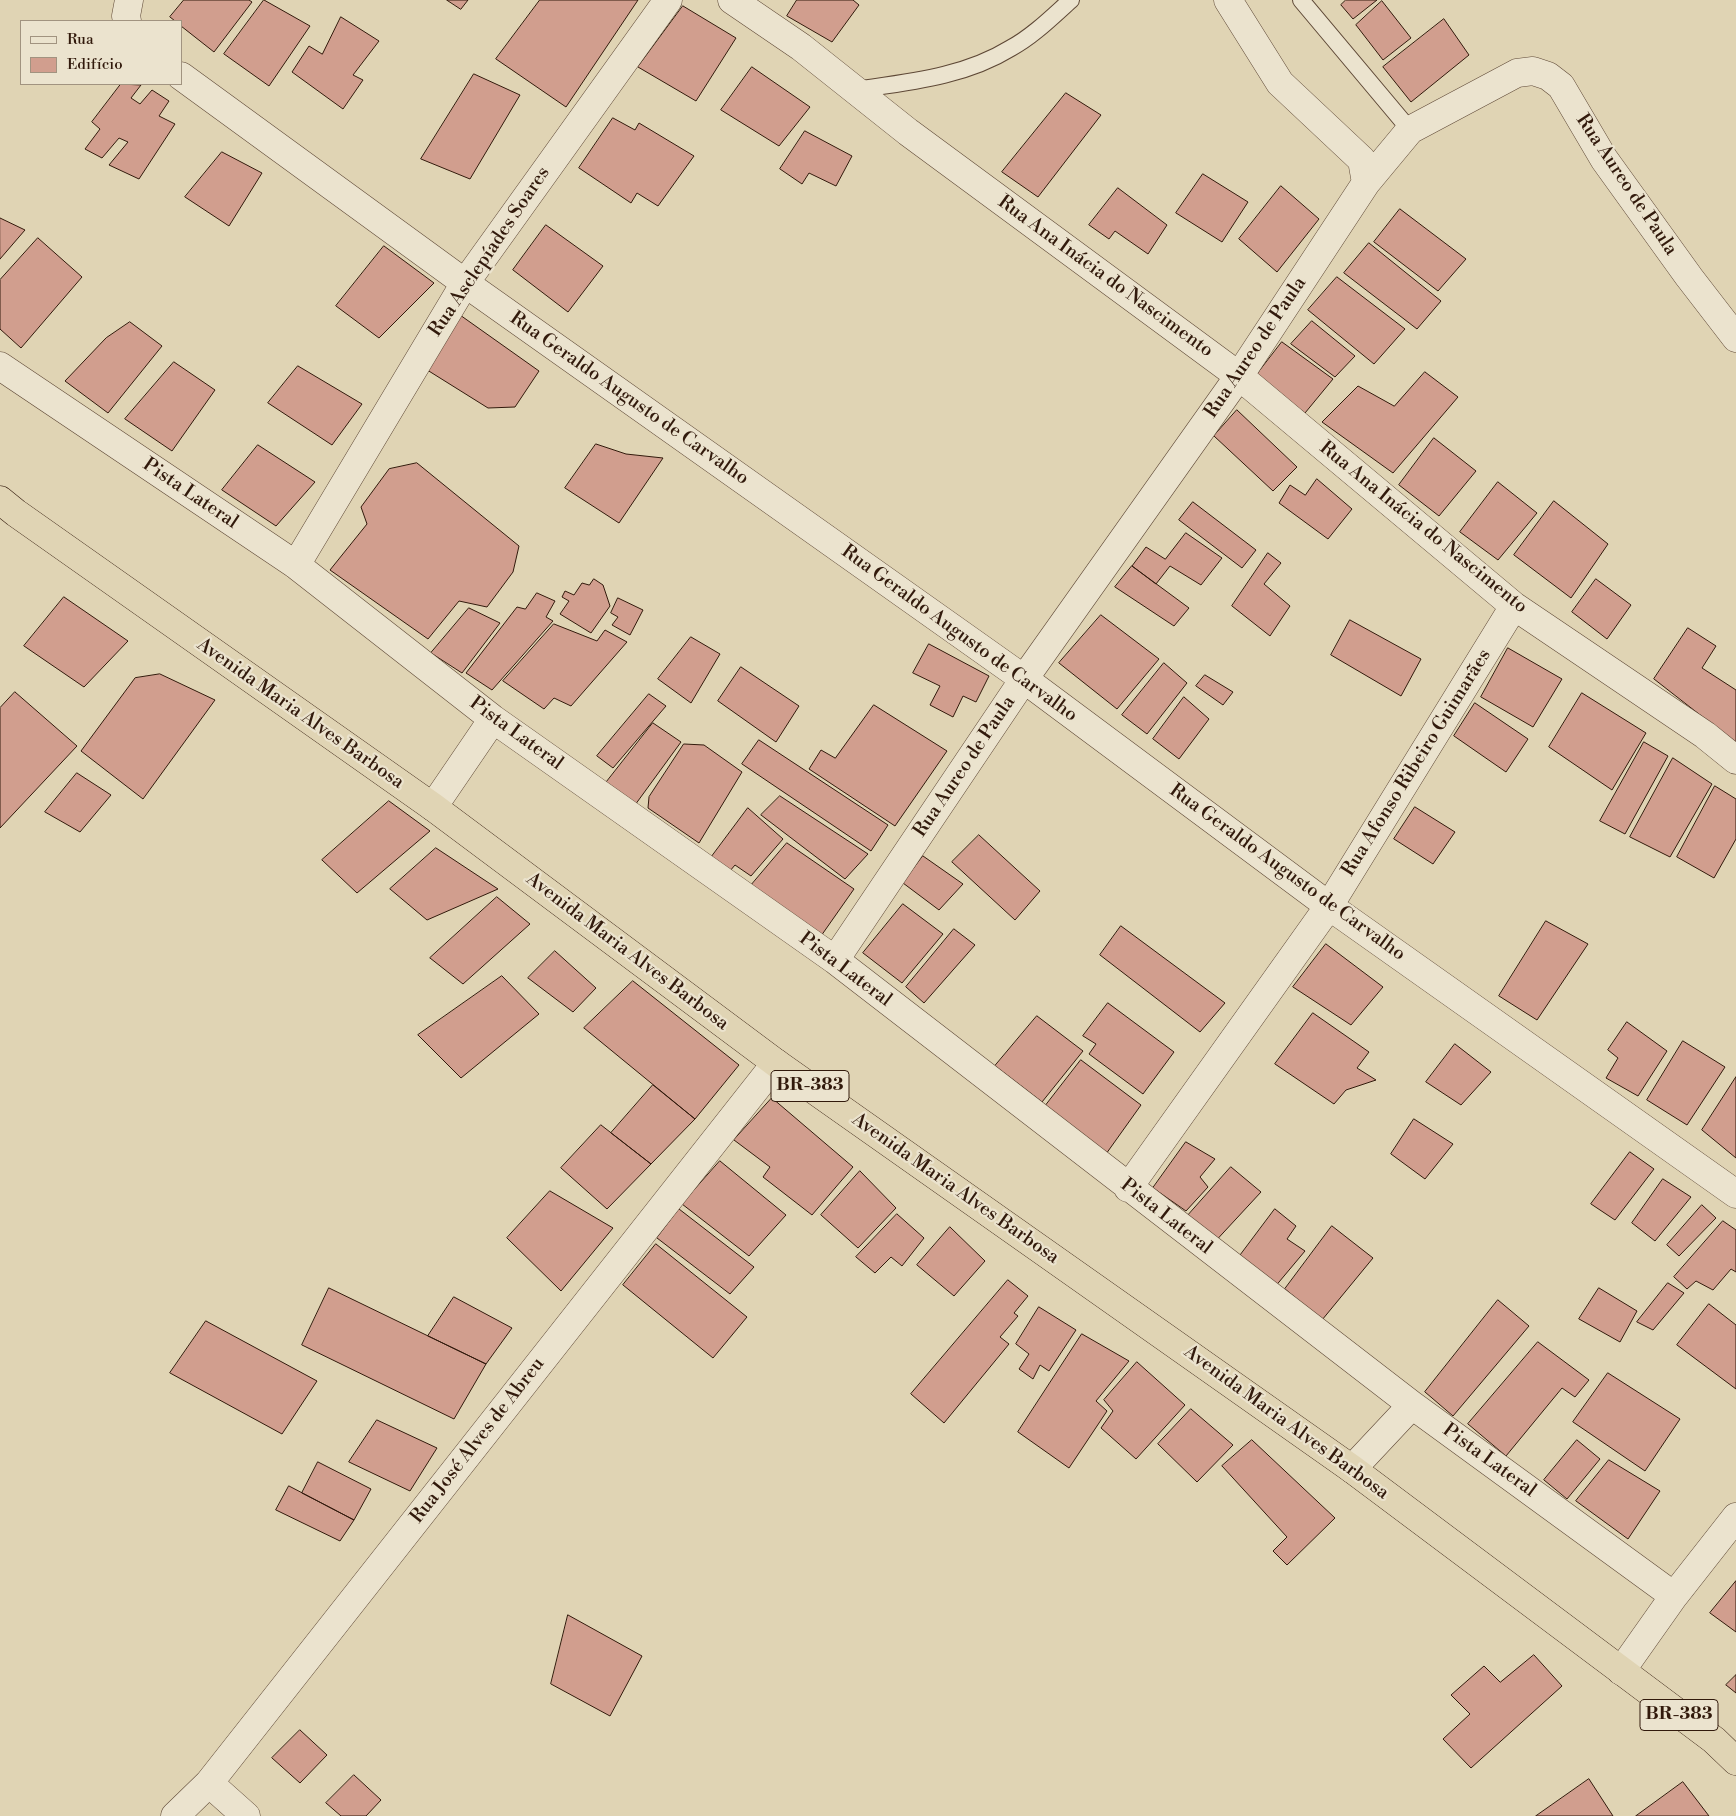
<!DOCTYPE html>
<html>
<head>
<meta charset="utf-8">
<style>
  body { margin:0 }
  #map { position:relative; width:1736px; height:1816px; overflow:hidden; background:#e0d4b4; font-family:"Libre Bodoni",serif }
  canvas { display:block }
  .legend { position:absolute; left:20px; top:20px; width:162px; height:65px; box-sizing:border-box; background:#ebe3ce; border:1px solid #a19380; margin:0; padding:6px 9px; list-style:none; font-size:15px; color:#321a0c }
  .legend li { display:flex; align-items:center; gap:10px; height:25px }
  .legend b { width:25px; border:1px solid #a19380 }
</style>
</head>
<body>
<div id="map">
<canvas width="1736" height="1816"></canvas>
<ul class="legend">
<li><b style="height:6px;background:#ebe3ce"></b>Rua</li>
<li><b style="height:14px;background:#d19e8e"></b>Edifício</li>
</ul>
</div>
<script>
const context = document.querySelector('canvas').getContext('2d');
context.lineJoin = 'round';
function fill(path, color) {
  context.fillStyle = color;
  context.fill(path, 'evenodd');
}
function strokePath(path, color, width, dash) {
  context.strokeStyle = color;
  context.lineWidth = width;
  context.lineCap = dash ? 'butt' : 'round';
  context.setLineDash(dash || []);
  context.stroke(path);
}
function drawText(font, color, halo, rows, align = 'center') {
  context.font = font + ' "Libre Bodoni",serif';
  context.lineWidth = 4.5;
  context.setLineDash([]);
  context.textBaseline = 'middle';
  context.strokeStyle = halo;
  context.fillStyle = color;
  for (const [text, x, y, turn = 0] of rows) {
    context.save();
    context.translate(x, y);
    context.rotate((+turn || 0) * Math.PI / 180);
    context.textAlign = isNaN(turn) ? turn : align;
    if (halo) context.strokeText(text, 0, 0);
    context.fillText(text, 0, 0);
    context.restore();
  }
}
const building = new Path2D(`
  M184,0h65l3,2 -38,50 -33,-26v-5h-6l-5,-4z
  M264,0l46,26 -41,60 -45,-32z
  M447,0h21l-7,9z
  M540,0h98l-72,107 -70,-48z
  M797,0h56l6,5 -27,37 -45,-26z
  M1346,0h31l-24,19 -12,-14z
  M1382,1l29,37 -28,22 -27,-35z
  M683,6l53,32 -40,63 -58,-34z
  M341,17l38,24 -26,34 10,5 -20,29 -51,-37 17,-26 13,8z
  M1444,19l25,36 -58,47 -28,-35z
  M752,67l58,40 -31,39 -58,-36z
  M474,74l46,21 -50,84 -49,-20z
  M121,84l20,1 -10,13 9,6 12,-14 17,11 -10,15 16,8 -36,55 -30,-14 19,-23 -9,-4 -17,20 -17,-9 15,-20 -8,-7z
  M1066,93l35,22 -63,82 -36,-25z
  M613,118l22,12 4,-7 55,33 -36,50 -21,-13 -6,10 -52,-35z
  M805,131l47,25 -16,30 -27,-13 -7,11 -22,-15z
  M222,152l40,21 -33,53 -44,-29z
  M1203,174l45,28 -26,40 -46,-29z
  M1281,186l38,33 -42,53 -38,-33z
  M1118,188l49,37 -19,29 -33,-23 -6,8 -20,-14z
  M1400,209l66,50 -28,32 -64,-49z
  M0,218l25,12 -25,29z
  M546,225l57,41 -35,46 -55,-42z
  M38,238l44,39 -61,71 -21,-19v-49z
  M1369,243l72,58 -24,28 -73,-56z
  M384,246l50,37 -55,55 -43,-32z
  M1337,277l68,52 -31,35 -66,-54z
  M460,315l79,56 -24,36 -27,1 -64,-40z
  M1312,321l43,35 -20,21 -44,-33z
  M130,322l32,24 -54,67 -43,-32 41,-43z
  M1282,342l51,37 -28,34 -50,-36z
  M174,362l41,28 -43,61 -47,-32z
  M298,366l64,38 -30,41 -64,-42z
  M1425,372l33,25 -65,76 -71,-51 36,-36 36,20z
  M1237,410l60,57 -24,24 -59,-55z
  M1434,438l42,33 -37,45 -40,-31z
  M596,444l30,10 37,4 -44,65 -54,-35z
  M258,445l57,37 -39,44 -54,-36z
  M417,463l102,83 -6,26 -26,35 -28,-6 -31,38 -98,-69 37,-46 -6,-17 28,-38z
  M1317,479l35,30 -24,30 -49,-36 11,-18 15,10z
  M1498,482l39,31 -39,47 -38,-28z
  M1554,501l54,43 -37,54 -57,-43z
  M1193,502l63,48 -14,18 -63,-48z
  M1186,533l36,25 -21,27 -31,-19 -14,18 -24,-18 14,-19 19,12z
  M1268,553l13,10 -17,21 26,22 -20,30 -38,-30z
  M1132,566l57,42 -15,18 -59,-39z
  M594,579l9,6 7,21 -19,27 -31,-19 9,-13 -7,-4 3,-6 9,4 8,-12 7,2z
  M1596,579l35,26 -24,34 -35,-27z
  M537,593l18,8 -9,16 7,4 -61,69 -26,-17 51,-66 8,2z
  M64,597l64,44 -44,46 -60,-41z
  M618,598l25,12 -13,25 -18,-10 6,-8 -7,-4z
  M469,608l31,15 -38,50 -31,-20z
  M1101,615l58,44 -42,50 -58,-46z
  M1350,620l71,39 -20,37 -70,-41z
  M554,624l43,17 8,-11 22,12 -56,64 -17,-8 -10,11 -41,-28z
  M1688,628l28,18 -14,22 34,22v53l-82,-64z
  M691,637l29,17 -29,49 -33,-24z
  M929,644l60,32 -13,26 -13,-6 -10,21 -23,-12 10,-19 -27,-13z
  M1508,648l54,31 -29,48 -52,-30z
  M1164,663l23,20 -40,51 -25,-19z
  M741,667l58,39 -23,36 -58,-41z
  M160,674l55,26 -72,99 -62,-48 54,-73z
  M1205,675l28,17 -10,13 -27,-19z
  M15,692l62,54 -77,82v-120z
  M1582,693l64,40 -34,57 -63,-43z
  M649,694l17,12 -53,62 -16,-12z
  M1184,697l25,22 -30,40 -26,-20z
  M1475,703l53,36 -22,33 -52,-36z
  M874,705l73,46 -52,75 -86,-57 12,-19 14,8z
  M653,723l28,19 -46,63 -30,-21z
  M759,740l129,85 -17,26 -129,-87z
  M1644,742l24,14 -43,78 -25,-13z
  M684,744l20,1 38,27 -43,71 -51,-35 1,-11z
  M1673,758l39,26 -42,73 -40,-20z
  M77,773l34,22 -31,37 -35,-20z
  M1715,786l21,13v40l-22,39 -37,-21z
  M780,796l88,58 -23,25 -84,-64z
  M389,801l41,30 -73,62 -35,-33z
  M1415,807l40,25 -22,32 -39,-25z
  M748,808l35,31 -32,37 -16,-11 -11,13 -17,-15z
  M979,835l61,56 -25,29 -63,-58z
  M787,843l67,46 -33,47 -73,-47z
  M436,848l62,41 -71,31 -37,-31z
  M923,856l40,28 -24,26 -36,-27z
  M497,897l33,27 -67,60 -33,-26z
  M903,904l40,30 -41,49 -39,-30z
  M1546,921l42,23 -51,76 -38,-24z
  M1121,926l104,77 -25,29 -100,-77z
  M954,929l21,16 -51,58 -18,-16z
  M1326,944l57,43 -32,38 -58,-38z
  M555,951l41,37 -23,24 -45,-34z
  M502,976l37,38 -78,64 -43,-43z
  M633,981l106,84 -44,54 -111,-91z
  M1108,1003l66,49 -31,42 -54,-40 7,-10 -13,-8z
  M1313,1013l56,39 -12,16 19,12 -30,10 -12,14 -59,-40z
  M1037,1016l46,35 -41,51 -47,-36z
  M1627,1022l40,29 -29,45 -32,-18 12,-20 -10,-8z
  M1683,1041l42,26 -38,58 -40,-25z
  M1455,1044l36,28 -30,33 -35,-23z
  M1081,1060l60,45 -35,49 -63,-45z
  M1736,1077v81l-34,-28z
  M653,1085l42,34 -44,45 -40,-31z
  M772,1098l81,69 -41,48 -49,-38 7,-10 -36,-27z
  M1414,1119l39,25 -28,35 -34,-25z
  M601,1125l50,39 -44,45 -46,-41z
  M1186,1142l29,17 -15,18 8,10 -22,24 -33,-23z
  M1630,1152l24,17 -39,51 -24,-16z
  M720,1161l66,54 -37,41 -67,-52z
  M1231,1167l30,25 -50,54 -28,-25z
  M860,1171l36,37 -38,40 -37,-33z
  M1663,1179l28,18 -36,44 -23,-18z
  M550,1191l63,37 -52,63 -54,-53z
  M1702,1205l14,13 -37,38 -12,-11z
  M679,1209l75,58 -24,27 -73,-56z
  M1275,1209l21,17 -9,13 18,12 -31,37 -35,-31z
  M897,1214l27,24 -22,28 -11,-9 -16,16 -19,-16z
  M1723,1221l13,9v42l-5,-3 -18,21 -17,-9 -9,8 -13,-12z
  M1332,1226l41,32 -51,62 -37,-31z
  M950,1227l35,34 -31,35 -37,-31z
  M656,1244l91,73 -34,41 -90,-73z
  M1008,1280l20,16 -14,17 4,3 -18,21 9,7 -65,79 -33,-29z
  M1668,1283l16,10 -31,37 -16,-8z
  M329,1288l157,76 -32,55 -152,-74z
  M1599,1288l38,23 -17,31 -41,-23z
  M454,1297l58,31 -26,36 -58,-28z
  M1498,1300l31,26 -76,90 -28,-24z
  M1709,1304l27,21v64l-59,-44z
  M1039,1307l37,23 -27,41 -9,-6 -7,14 -14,-10 10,-15 -13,-10z
  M206,1321l111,60 -35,53 -112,-61z
  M1082,1334l47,27 -33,40 11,10 -38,57 -51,-36z
  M1538,1342l51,38 -14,17 -13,-9 -56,68 -38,-32z
  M1137,1362l48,43 -49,54 -35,-31 12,-17 -9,-11z
  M1608,1373l72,46 -35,52 -72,-49z
  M1191,1409l42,36 -36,37 -39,-38z
  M377,1420l60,28 -27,43 -61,-29z
  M1252,1440l83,78 -48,47 -14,-14 14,-14 -65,-71z
  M1577,1440l23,19 -33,40 -23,-19z
  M1609,1460l51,31 -32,48 -52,-38z
  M318,1462l53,27 -17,31 -52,-27z
  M289,1486l65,34 -14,21 -64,-31z
  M1736,1581v51l-26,-19z
  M568,1615l74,41 -32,60 -59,-32z
  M1534,1655l28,31 -91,82 -28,-29 27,-25 -19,-19 33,-29 16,16z
  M1736,1675v18l-10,-8z
  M300,1730l27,25 -27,28 -28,-25z
  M354,1775l27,25 -15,16h-25l-15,-13z
  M1589,1779l24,37h-77z
  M1683,1782l26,34h-73z`);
fill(building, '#d19e8e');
strokePath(building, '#321a0c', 1);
const lane = new Path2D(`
  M1301,0l109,130
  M855,90c54,-8 109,-13 156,-42 22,-12 41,-31 60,-48`);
const street = new Path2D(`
  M732,0l69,47 107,85 331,244 275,230 191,129 31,25
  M1228,0l52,83 82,77 4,23
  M127,21l-1,-5 3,-16
  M181,76l284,207 559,396 305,227 407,288
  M0,366l296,199 197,154 342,241 577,445 262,191
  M296,565l169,-282 203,-283
  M433,807l60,-88
  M835,960l189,-281 215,-303 127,-193 44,-53 107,-57 16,-2 15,5 13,10 43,73 85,118 47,61
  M1128,1188l201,-282 185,-300
  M1352,1469l60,-64
  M1621,1671l53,-75 62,-79
  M209,1783l37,33
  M175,1816l34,-33 567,-720`);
const highway = new Path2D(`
  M0,500l16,13 417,294 343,256 576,406 362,271 22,21`);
strokePath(lane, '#5e4836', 18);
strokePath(street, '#5e4836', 29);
strokePath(highway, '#321a0c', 29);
strokePath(lane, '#ebe3ce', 16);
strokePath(street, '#ebe3ce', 28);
strokePath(highway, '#e0d4b4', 28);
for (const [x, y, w] of [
  [810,1086,78],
  [1679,1715,78]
]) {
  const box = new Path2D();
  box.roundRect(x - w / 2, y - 15.5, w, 31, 4);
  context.fillStyle = '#ebe3ce';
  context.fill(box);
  strokePath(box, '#321a0c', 1);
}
drawText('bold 18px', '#321a0c', null, [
  ["BR-383",810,1086],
  ["BR-383",1679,1715]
]);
drawText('19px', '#321a0c', '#ebe3ce', [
  ["Rua Aureo de Paula",1626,185,56],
  ["Rua Asclepíades Soares",490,252,-56],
  ["Rua Ana Inácia do Nascimento",1105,277,36],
  ["Rua Aureo de Paula",1256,348,-56],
  ["Rua Geraldo Augusto de Carvalho",629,399,35],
  ["Pista Lateral",190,494,34],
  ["Rua Ana Inácia do Nascimento",1423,528,39],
  ["Rua Geraldo Augusto de Carvalho",959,634,36],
  ["Avenida Maria Alves Barbosa",300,714,35],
  ["Pista Lateral",516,734,36],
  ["Rua Afonso Ribeiro Guimarães",1417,763,-58],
  ["Rua Aureo de Paula",965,767,-56],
  ["Rua Geraldo Augusto de Carvalho",1287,873,36],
  ["Avenida Maria Alves Barbosa",627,952,37],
  ["Pista Lateral",845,970,37],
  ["Avenida Maria Alves Barbosa",955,1189,35],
  ["Pista Lateral",1166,1217,38],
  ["Avenida Maria Alves Barbosa",1286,1423,36],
  ["Rua José Alves de Abreu",478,1441,-52],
  ["Pista Lateral",1489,1461,36]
]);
</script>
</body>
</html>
